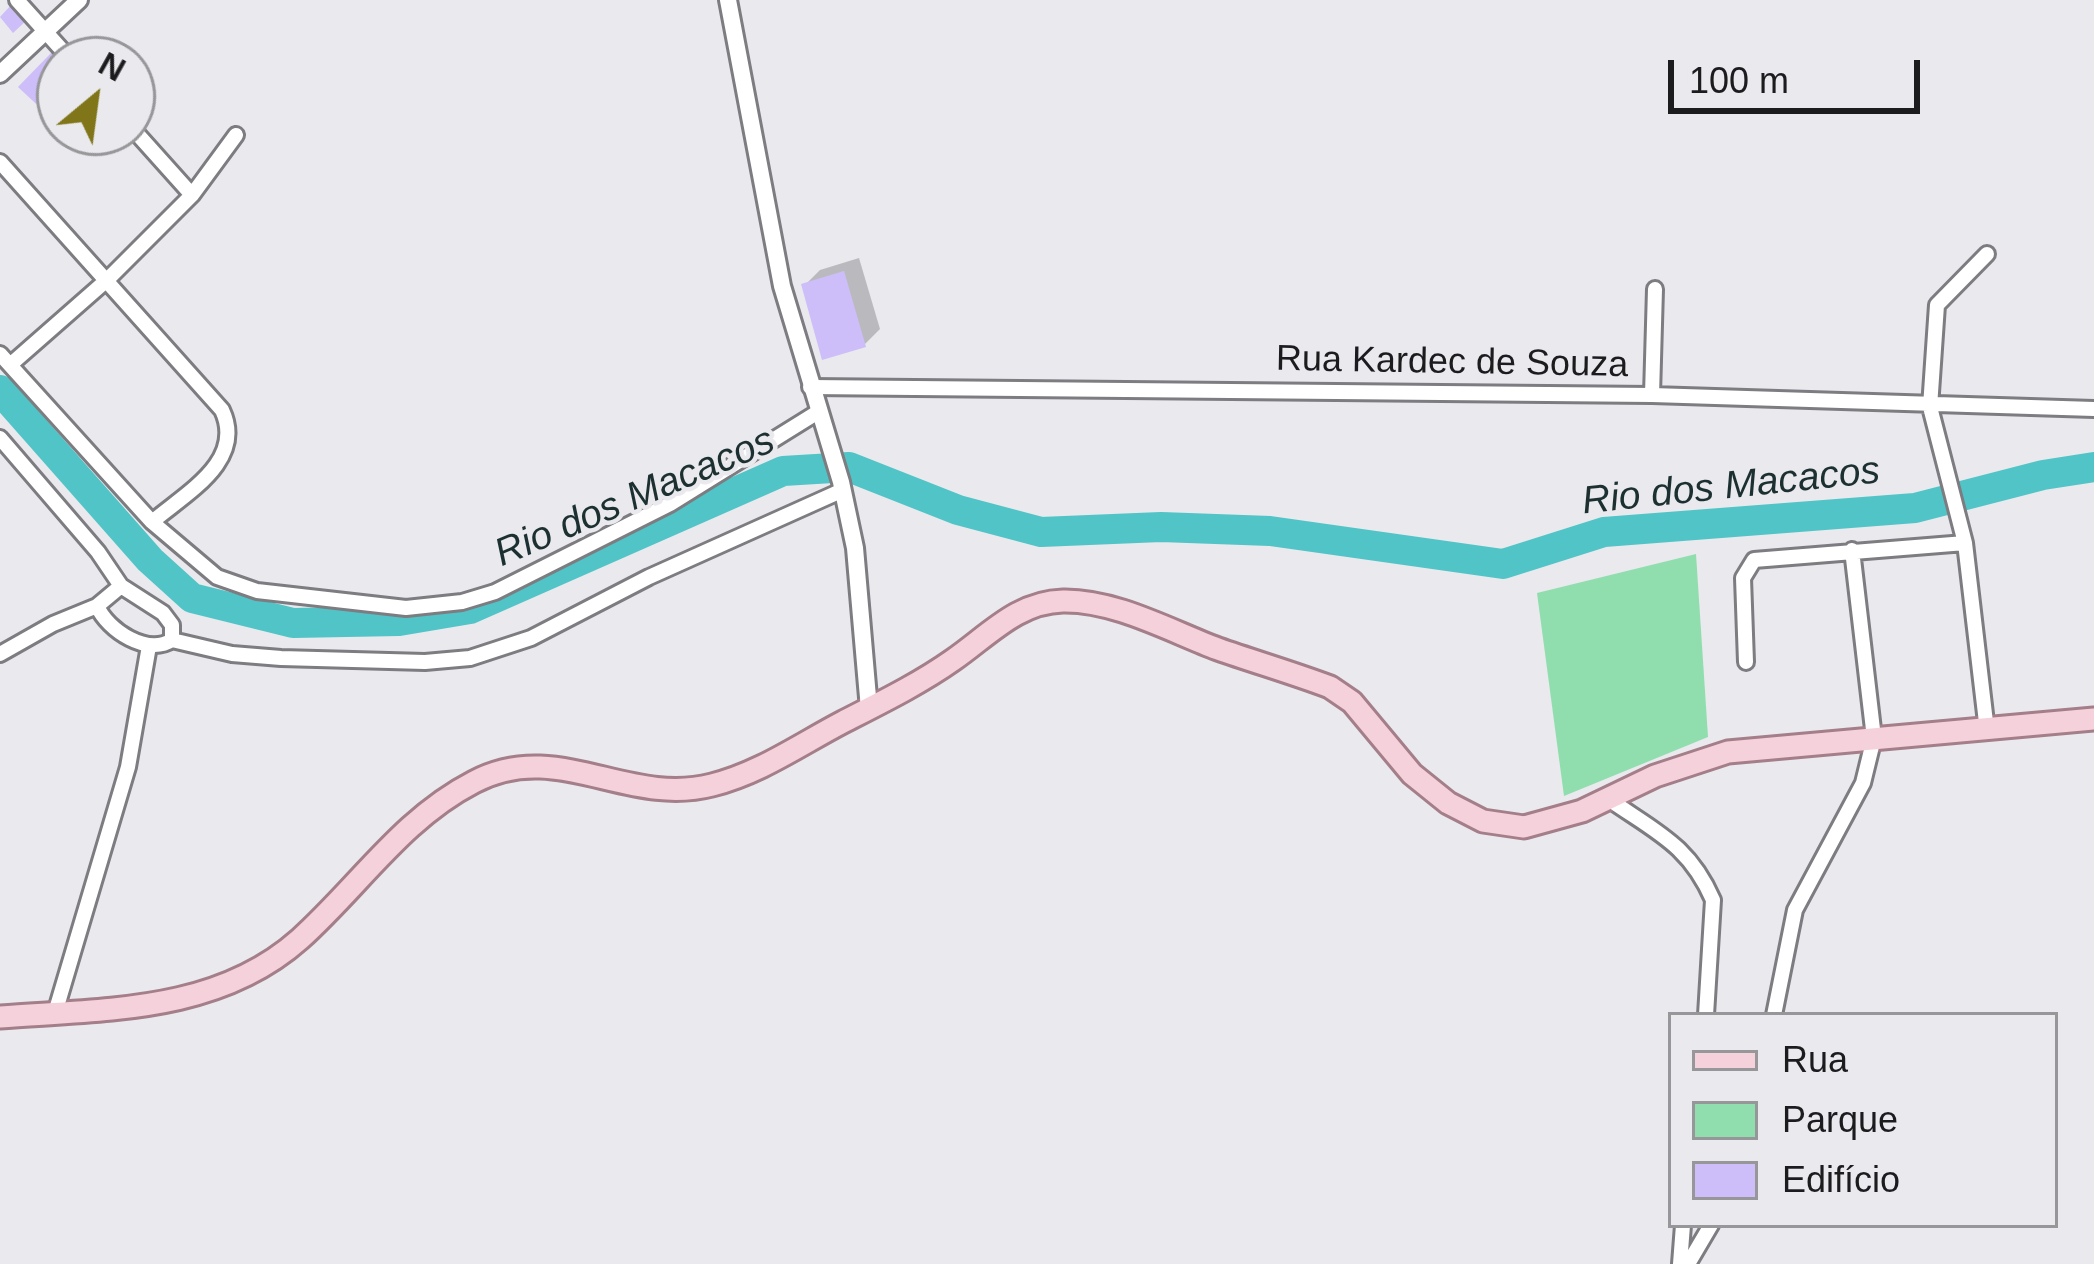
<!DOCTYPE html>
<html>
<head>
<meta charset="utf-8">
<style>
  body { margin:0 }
  #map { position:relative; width:2094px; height:1264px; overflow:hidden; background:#e9e9ee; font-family:Arial,sans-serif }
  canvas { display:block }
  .legend { position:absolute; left:1668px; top:1012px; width:390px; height:216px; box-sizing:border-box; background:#e9e9ee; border:3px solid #97979a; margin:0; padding:15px 21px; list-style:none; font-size:36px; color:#1c1b1d }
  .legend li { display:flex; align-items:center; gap:24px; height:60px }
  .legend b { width:60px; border:3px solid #97979a }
  .north { position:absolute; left:36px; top:36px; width:120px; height:120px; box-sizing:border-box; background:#e9e9ee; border:3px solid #97979a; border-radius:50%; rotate:29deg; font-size:33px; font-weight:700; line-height:48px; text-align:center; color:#1c1b1d }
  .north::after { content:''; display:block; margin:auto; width:42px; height:54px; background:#807518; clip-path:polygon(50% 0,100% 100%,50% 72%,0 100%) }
  .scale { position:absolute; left:1668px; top:60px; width:252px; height:54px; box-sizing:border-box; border:6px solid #1c1b1d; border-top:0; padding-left:15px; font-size:36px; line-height:42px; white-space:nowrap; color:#1c1b1d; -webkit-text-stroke:9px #e9e9ee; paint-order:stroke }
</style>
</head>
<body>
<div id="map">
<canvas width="2094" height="1264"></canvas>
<ul class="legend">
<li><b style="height:15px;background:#f5d1db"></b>Rua</li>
<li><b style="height:33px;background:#90deae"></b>Parque</li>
<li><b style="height:33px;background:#cdbdf8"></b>Edifício</li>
</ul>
<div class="north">N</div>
<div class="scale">100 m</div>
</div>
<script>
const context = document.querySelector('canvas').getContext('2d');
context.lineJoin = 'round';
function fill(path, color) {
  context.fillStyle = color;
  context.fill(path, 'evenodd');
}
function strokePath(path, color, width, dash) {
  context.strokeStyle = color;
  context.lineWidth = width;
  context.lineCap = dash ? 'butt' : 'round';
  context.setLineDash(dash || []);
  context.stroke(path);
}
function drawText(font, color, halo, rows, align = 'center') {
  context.font = font + ' Arial,sans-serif';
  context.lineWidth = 9;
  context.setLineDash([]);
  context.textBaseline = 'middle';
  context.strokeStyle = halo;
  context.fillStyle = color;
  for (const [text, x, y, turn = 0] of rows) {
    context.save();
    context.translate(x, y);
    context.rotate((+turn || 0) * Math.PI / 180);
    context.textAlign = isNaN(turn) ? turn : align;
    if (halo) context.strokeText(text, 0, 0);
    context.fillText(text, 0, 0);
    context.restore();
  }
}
fill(new Path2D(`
  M1696,554l12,183 -144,59 -27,-203z`), '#90deae');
fill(new Path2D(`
  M859,258l21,71 -15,15 -60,-59 15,-15z`), '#0003');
strokePath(new Path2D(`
  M0,390l150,170 42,38 101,25 106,-2 71,-12 313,-138 66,-4 109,43 83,22 120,-5 109,4 233,33 101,-32 311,-24 128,-33 51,-8`), '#50c4c6', 30);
fill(new Path2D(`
  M12,4l17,14 -16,15 -13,-16z
  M52,52l8,9v36l-13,17 -29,-27z
  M844,271l22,76 -44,13 -21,-76z`), '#cdbdf8');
const minor = new Path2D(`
  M17,0l54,60
  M132,128l60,67
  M0,162l222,248c24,51 -36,83 -70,112
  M1987,254l-50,51 -7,102 35,136 22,188
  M0,354l152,168 65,55 40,14 149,17 56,-6 33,-10 175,-88 148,-92
  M10,365l98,-86 84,-84 44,-60
  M810,387l842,8 442,14
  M1652,395l3,-106
  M0,438l98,114 23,34 42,27 9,12v15
  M121,586l-24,20c11,25 51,50 75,34
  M172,640l60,14 49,4 144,4 45,-4 61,-20 118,-61 194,-87
  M0,654l53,-30 44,-18
  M1746,662l-3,-84 11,-18 211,-17
  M1610,800c46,32 79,45 103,100l-7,115
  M55,1013l73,-246 21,-121
  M1774,1015l21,-105 68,-127 11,-45 -22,-188
  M1680,1264l3,-39
  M1688,1264l23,-39`);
const tertiary = new Path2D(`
  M728,0l54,286 59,196 14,66 14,161
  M0,74l79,-74`);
const primary = new Path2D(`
  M0,1017c105,-8 217,-4 300,-78 59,-53 102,-120 174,-157 83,-44 153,25 238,3 48,-12 87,-40 131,-63 37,-19 76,-38 110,-62 35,-24 64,-58 110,-59 52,-1 107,30 155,48 37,13 75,24 112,38l22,15 60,72 36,29 35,18 41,6 58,-16 73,-35 73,-24 366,-33`);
strokePath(minor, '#7d7c81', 20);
strokePath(tertiary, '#7d7c81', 22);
strokePath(primary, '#a47e89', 27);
strokePath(minor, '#fff', 14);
strokePath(tertiary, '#fff', 16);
strokePath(primary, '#f5d1db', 21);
drawText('36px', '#1c1b1d', '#e9e9ee', [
  ["Rua Kardec de Souza",1452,363,1]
]);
drawText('italic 39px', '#1c3031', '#e9e9ee', [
  ["Rio dos Macacos",1731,487,-6],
  ["Rio dos Macacos",635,498,-23]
]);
</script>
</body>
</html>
